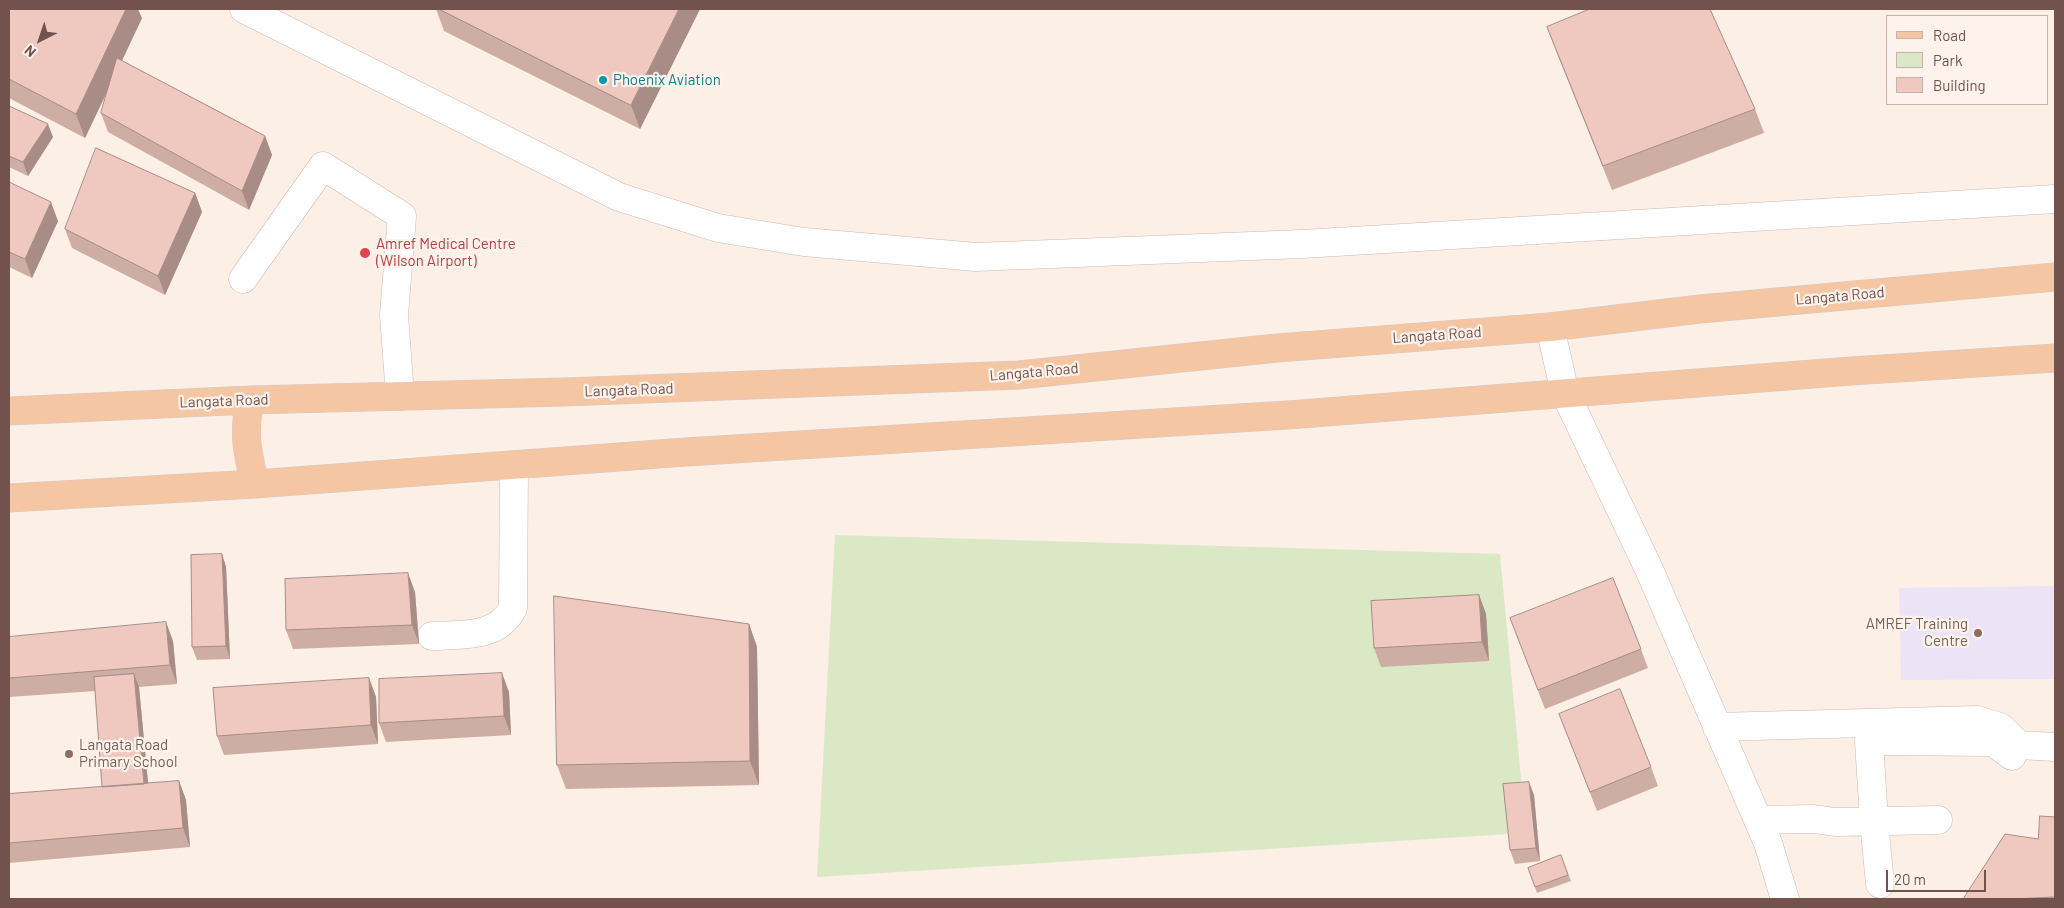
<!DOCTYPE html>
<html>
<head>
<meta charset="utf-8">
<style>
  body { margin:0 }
  #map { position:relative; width:2064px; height:908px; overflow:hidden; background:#fbefe6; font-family:Barlow,sans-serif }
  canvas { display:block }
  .frame { position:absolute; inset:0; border:10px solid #73524d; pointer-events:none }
  .legend { position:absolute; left:1886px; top:15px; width:162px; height:90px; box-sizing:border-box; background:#fef3ec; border:1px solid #c6b3ac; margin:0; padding:6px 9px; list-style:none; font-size:15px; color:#73524d }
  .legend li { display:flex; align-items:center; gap:10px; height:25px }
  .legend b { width:25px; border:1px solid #c6b3ac }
  .north { position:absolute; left:15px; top:15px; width:50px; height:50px; -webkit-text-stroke:4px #fef3ec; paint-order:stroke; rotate:221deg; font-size:14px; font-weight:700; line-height:20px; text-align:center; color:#73524d }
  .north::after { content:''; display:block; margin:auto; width:18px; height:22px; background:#73524d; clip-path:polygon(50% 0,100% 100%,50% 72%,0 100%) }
  .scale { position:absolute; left:1886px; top:870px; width:100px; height:22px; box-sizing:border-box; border:2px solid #73524d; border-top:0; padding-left:6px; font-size:15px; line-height:18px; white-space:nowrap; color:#73524d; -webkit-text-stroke:4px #fef3ec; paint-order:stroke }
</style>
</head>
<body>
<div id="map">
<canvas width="2064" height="908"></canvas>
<div class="frame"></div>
<ul class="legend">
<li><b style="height:6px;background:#f5c6a3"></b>Road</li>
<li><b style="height:14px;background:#dae8c5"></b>Park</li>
<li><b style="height:14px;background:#efc9c0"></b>Building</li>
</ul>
<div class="north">N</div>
<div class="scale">20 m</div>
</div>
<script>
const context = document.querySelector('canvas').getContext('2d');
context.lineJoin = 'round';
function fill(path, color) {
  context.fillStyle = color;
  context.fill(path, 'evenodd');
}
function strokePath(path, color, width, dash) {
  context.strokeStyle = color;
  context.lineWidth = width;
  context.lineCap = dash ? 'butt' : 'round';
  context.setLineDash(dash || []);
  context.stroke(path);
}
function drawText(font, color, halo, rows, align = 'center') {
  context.font = font + ' Barlow,sans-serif';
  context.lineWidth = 4.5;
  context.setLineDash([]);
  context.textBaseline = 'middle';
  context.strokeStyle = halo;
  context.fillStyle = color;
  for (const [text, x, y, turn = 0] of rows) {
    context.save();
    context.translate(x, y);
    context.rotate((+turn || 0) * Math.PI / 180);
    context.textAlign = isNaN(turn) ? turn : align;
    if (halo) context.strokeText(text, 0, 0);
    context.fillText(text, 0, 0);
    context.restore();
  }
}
fill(new Path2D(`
  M2055,586v93l-154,1 -2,-92z`), '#ece3f7');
fill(new Path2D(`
  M835,535l665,19 26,279 -709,44z`), '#dae8c5');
const minor = new Path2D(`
  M244,9l375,188 99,31 86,14 172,15 326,-13 753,-45
  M243,279l80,-113 79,50 -8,99 6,81
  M1550,327l15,66 83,174 120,276 17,56
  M432,636c30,-2 65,3 81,-28l1,-143
  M1717,727l260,-7 23,7 19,18 36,2
  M1869,741l5,80 6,63
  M1875,741l118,1 19,14
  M1758,820l56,-1 21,3 103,-2`);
const major = new Path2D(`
  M250,400c-7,34 -3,51 5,84
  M9,411l241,-11 314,-8 455,-17 258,-27 273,-21 150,-18 355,-32
  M9,498l246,-14 431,-32 602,-37 563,-44 204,-13`);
strokePath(minor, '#ceb7b0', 29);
strokePath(major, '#d5cbca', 29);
strokePath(minor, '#fff', 28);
strokePath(major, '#f5c6a3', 28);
fill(new Path2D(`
  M9,9l133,9 -20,43 143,75 7,19 -23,55 -141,-78 -7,-19 8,-25 -24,50 -76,-40z
  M436,9h264l-60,120 -196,-98z
  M1547,27l208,82 9,24 -152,57 -56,-139z
  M9,106l44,31 -25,39 -19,-9z
  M9,182l49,39 -26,57 -23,-11z
  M195,193l7,19 -37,83 -93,-47 -7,-19z
  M222,554l4,13 4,92 -33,1 -5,-13z
  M415,592l4,52 -126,5 -7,-19z
  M1479,595l7,19 3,47 -108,6 -7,-19z
  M1510,618l131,31 7,19 -103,41z
  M749,624l8,23 2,138 -193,4 -9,-24z
  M9,637l164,4 4,43 -38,3 9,97 31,-3 7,19 4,47 -181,16v-69l93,-7 -7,-96 -86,6z
  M369,678l7,19 2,47 -154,11 -7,-19z
  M509,692l2,43 -125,7 -7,-19z
  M1559,714l92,53 7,19 -61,25z
  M1534,795l6,66 -25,3 -5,-14z
  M2055,817v82h-92l75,-60z
  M1561,855l10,26 -34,12 -9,-25z`), '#ceada5');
fill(new Path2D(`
  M126,9h12l4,9 -57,120 -9,-24z
  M679,9h21l-60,120 -9,-24z
  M48,124l5,13 -25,39 -5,-14z
  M265,136l7,19 -23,55 -7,-19z
  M195,193l7,19 -37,83 -7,-19z
  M51,202l7,19 -26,57 -7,-19z
  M222,554l4,13 4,92 -4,-13z
  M408,573l7,19 4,52 -7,-19z
  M1479,595l7,19 3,47 -7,-19z
  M166,622l7,19 4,43 -7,-19z
  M749,624l8,23 2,138 -9,-24z
  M502,673l7,19 2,43 -7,-19z
  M134,674l5,13 11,116 -5,-14z
  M369,678l7,19 2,47 -7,-19z
  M179,781l7,19 4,47 -7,-19z
  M1529,782l5,13 6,66 -4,-13z`), '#a78d86');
const building = new Path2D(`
  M9,9h117l-50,105 -67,-35z
  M439,9h240l-48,96z
  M1590,9h120l45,100 -152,57 -56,-139z
  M117,58l148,78 -23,55 -141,-78z
  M9,106l39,18 -25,38 -14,-6z
  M96,148l99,45 -37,83 -93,-47z
  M9,182l42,20 -26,57 -16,-7z
  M222,554l4,92 -34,1 -1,-92z
  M408,573l4,52 -126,5 -1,-51z
  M1613,578l28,71 -103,41 -28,-72z
  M1479,595l3,47 -108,6 -3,-47z
  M554,596l195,28 1,137 -193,4z
  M166,622l4,43 -161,13v-41z
  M502,673l2,43 -125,7v-44z
  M134,674l10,110 -42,3 -8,-110z
  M369,678l2,47 -154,11 -4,-48z
  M1620,689l31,78 -61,25 -31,-78z
  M179,781l4,47 -174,15v-49z
  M1529,782l7,66 -26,2 -7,-66z
  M2040,816l15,1v80l-44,2h-48l42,-65 33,5z
  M1561,855l7,20 -33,12 -7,-19z`);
fill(building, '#efc9c0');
strokePath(building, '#a78d86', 1);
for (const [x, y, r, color] of [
  [603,80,5,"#0f9aa8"],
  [365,253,6,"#e0444e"],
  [1978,633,5,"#8d6e63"],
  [69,754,5,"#8d6e63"]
]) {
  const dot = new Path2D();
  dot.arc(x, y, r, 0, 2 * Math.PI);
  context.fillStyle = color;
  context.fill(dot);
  strokePath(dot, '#fef3ec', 2);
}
drawText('15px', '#0d838f', '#fef3ec', [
  ["Phoenix Aviation",613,80]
], 'left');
drawText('15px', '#be3a42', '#fef3ec', [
  ["Amref Medical Centre",376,244],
  ["(Wilson Airport)",376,261]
], 'left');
drawText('15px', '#73524d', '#fef3ec', [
  ["Langata Road",1840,296,-5],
  ["Langata Road",1437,335,-4],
  ["Langata Road",1034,372,-5],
  ["Langata Road",629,390,-2],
  ["Langata Road",224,401,-2]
]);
drawText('15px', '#785e54', '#fef3ec', [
  ["AMREF Training",1968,624],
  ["Centre",1968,641],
  ["Langata Road",79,745,"left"],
  ["Primary School",79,762,"left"]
], 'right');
</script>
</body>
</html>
